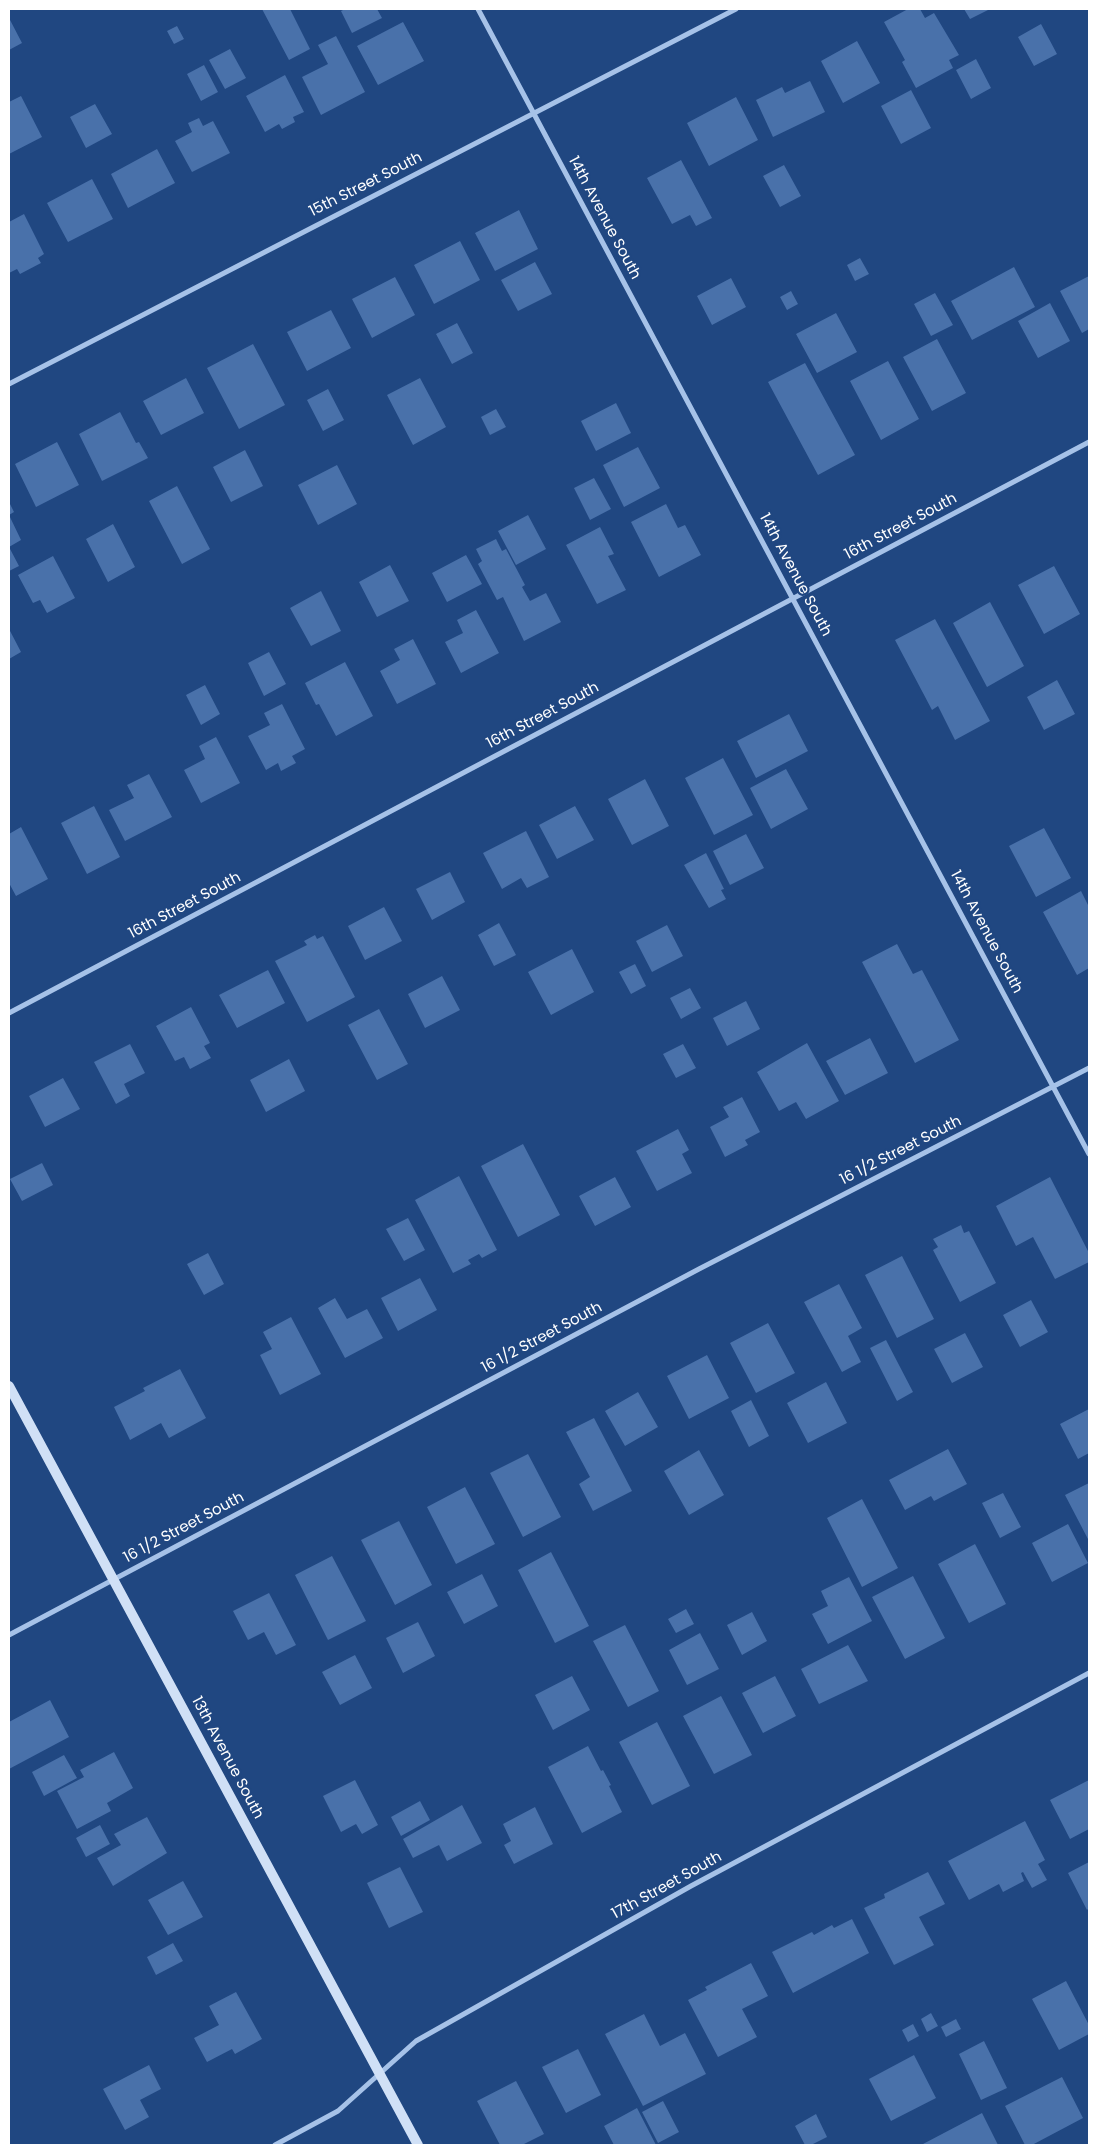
<!DOCTYPE html>
<html>
<head>
<meta charset="utf-8">
<style>
  body { margin:0 }
  #map { position:relative; width:1098px; height:2154px; overflow:hidden; background:#204781; font-family:Poppins,sans-serif }
  canvas { display:block }
  .frame { position:absolute; inset:0; border:10px solid #fff; pointer-events:none }
</style>
</head>
<body>
<div id="map">
<canvas width="1098" height="2154"></canvas>
<div class="frame"></div>
</div>
<script>
const context = document.querySelector('canvas').getContext('2d');
context.lineJoin = 'round';
function fill(path, color) {
  context.fillStyle = color;
  context.fill(path, 'evenodd');
}
function strokePath(path, color, width, dash) {
  context.strokeStyle = color;
  context.lineWidth = width;
  context.lineCap = dash ? 'butt' : 'round';
  context.setLineDash(dash || []);
  context.stroke(path);
}
function drawText(font, color, halo, rows, align = 'center') {
  context.font = font + ' Poppins,sans-serif';
  context.lineWidth = 4.5;
  context.setLineDash([]);
  context.textBaseline = 'middle';
  context.strokeStyle = halo;
  context.fillStyle = color;
  for (const [text, x, y, turn = 0] of rows) {
    context.save();
    context.translate(x, y);
    context.rotate((+turn || 0) * Math.PI / 180);
    context.textAlign = isNaN(turn) ? turn : align;
    if (halo) context.strokeText(text, 0, 0);
    context.fillText(text, 0, 0);
    context.restore();
  }
}
fill(new Path2D(`
  M262,9h28l20,40 -21,11z
  M345,9h32l5,9 -30,15 -11,-22z
  M908,9h12l5,9 9,-5 25,42 -10,5 4,8 -37,20 -14,-26 3,-2 -21,-38z
  M964,9h26l-20,10z
  M9,18l13,25 -13,7z
  M403,22l21,39 -46,24 -21,-39z
  M1041,24l16,30 -23,12 -16,-29z
  M177,26l7,13 -10,5 -7,-13z
  M336,36l29,56 -44,23 -19,-38 26,-13 -10,-19z
  M857,41l23,42 -37,20 -22,-42z
  M230,49l16,29 -21,11 -16,-29z
  M976,59l15,29 -20,11 -15,-29z
  M204,65l14,27 -17,9 -14,-27z
  M285,75l19,37 -11,5 2,5 -13,7 -3,-5 -14,8 -19,-36z
  M810,81l15,31 -52,25 -17,-37 26,-13 3,6z
  M911,90l20,38 -30,16 -20,-38z
  M21,96l21,41 -33,17v-52z
  M736,97l22,43 -49,26 -22,-43z
  M95,104l17,30 -26,14 -16,-31z
  M199,118l4,8 10,-5 17,32 -38,19 -17,-31 17,-9 -4,-9z
  M157,149l18,34 -47,25 -17,-34z
  M681,160l31,58 -16,8 -6,-11 -18,9 -25,-46z
  M784,165l17,31 -21,11 -17,-31z
  M92,179l21,40 -45,23 -21,-39z
  M519,210l19,39 -43,22 -20,-38z
  M24,214l20,40 -6,4 3,5 -21,11 -3,-5 -8,4v-51z
  M460,241l20,39 -46,24 -20,-39z
  M860,258l9,16 -14,7 -8,-16z
  M535,262l17,32 -34,17 -17,-31z
  M1014,267l21,40 -63,33 -21,-39z
  M1089,276v53l-7,4 -22,-42z
  M395,277l20,38 -43,23 -20,-39z
  M731,278l15,29 -34,18 -15,-29z
  M791,291l7,13 -11,6 -7,-13z
  M935,293l18,32 -22,11 -17,-32z
  M1050,303l20,38 -32,17 -20,-37z
  M331,310l20,38 -44,23 -20,-39z
  M836,313l21,39 -40,21 -21,-39z
  M457,323l16,30 -21,11 -16,-30z
  M937,339l29,54 -34,18 -29,-54z
  M253,344l32,61 -46,24 -32,-61z
  M888,361l31,58 -38,21 -31,-59z
  M805,363l50,92 -37,20 -50,-93z
  M186,378l18,35 -43,22 -18,-34z
  M420,378l26,49 -33,18 -26,-50z
  M328,389l16,31 -21,11 -16,-31z
  M616,403l15,30 -35,18 -15,-30z
  M496,409l10,18 -16,8 -9,-18z
  M120,412l16,31 3,-1 9,16 -46,23 -23,-47z
  M57,442l22,43 -43,22 -21,-43z
  M638,447l22,41 -36,19 -21,-42z
  M245,450l18,36 -32,16 -18,-35z
  M337,465l20,39 -39,21 -20,-40z
  M594,478l17,31 -21,11 -16,-32z
  M177,486l33,63 -28,15 -33,-63z
  M9,502l5,10 -5,3 12,25 -12,7z
  M666,504l12,24 7,-3 16,30 -42,22 -28,-55z
  M528,515l18,34 -30,16 -18,-34z
  M113,524l22,43 -27,15 -22,-43z
  M600,527l14,27 -6,2 18,34 -29,14 -31,-59z
  M496,539l6,12 4,-2 19,36 -3,2 8,14 16,-8 15,29 -37,19 -21,-44 -6,3 -19,-36 4,-3 -6,-12z
  M9,547l10,19 -10,5z
  M466,555l16,29 -35,18 -15,-29z
  M53,556l22,42 -28,15 -7,-13 -7,3 -15,-28z
  M390,565l19,36 -32,16 -18,-35z
  M1054,566l26,48 -36,20 -26,-49z
  M321,591l20,40 -30,15 -21,-38z
  M990,602l34,64 -37,21 -34,-64z
  M476,610l23,43 -38,20 -16,-31 18,-9 -6,-13z
  M935,619l55,102 -35,19 -17,-34 -6,4 -37,-70z
  M9,629l12,23 -12,7z
  M413,639l23,45 -39,20 -17,-33 20,-11 -6,-11z
  M269,652l17,32 -22,12 -16,-33z
  M345,662l28,54 -37,20 -17,-32 -3,1 -11,-22z
  M1057,680l18,34 -31,16 -17,-33z
  M205,685l15,29 -19,11 -15,-30z
  M282,704l23,45 -13,7 4,7 -15,8 -3,-8 -12,7 -18,-34 22,-11 -6,-12z
  M789,714l19,37 -52,27 -19,-37z
  M216,737l24,46 -39,20 -17,-33 21,-11 -6,-13z
  M723,758l30,57 -39,20 -29,-57z
  M786,769l22,40 -37,20 -21,-41z
  M149,774l23,43 -47,24 -16,-31 25,-12 -7,-13z
  M645,779l24,47 -37,19 -24,-46z
  M94,806l26,51 -33,17 -26,-51z
  M575,806l19,34 -37,19 -18,-34z
  M21,827l27,52 -32,17 -7,-13v-49z
  M1044,828l27,50 -35,19 -27,-51z
  M526,831l23,46 -22,11 -6,-10 -19,11 -19,-36z
  M746,834l18,34 -34,17 -17,-34z
  M706,853l18,36 -3,1 5,9 -17,9 -25,-43z
  M450,872l15,30 -33,18 -16,-31z
  M1081,891l8,16v61l-12,7 -34,-63z
  M384,907l18,34 -37,19 -17,-34z
  M499,923l17,32 -22,11 -16,-31z
  M667,925l16,31 -31,16 -16,-31z
  M315,935l2,4 6,-3 32,61 -48,25 -32,-61 32,-16 -3,-4z
  M897,944l16,30 9,-4 37,70 -44,23 -53,-101z
  M572,949l22,43 -43,23 -23,-43z
  M635,964l11,22 -15,8 -12,-22z
  M268,970l17,33 -48,25 -18,-33z
  M442,976l18,34 -35,18 -17,-34z
  M690,988l11,20 -20,11 -11,-21z
  M746,1001l14,28 -33,17 -14,-28z
  M191,1007l19,36 -6,3 7,12 -21,11 -6,-12 -9,4 -19,-35z
  M379,1009l29,55 -31,16 -29,-55z
  M870,1038l18,35 -43,22 -19,-34z
  M807,1043l32,58 -33,18 -10,-17 -17,9 -22,-39z
  M130,1044l15,29 -21,11 6,12 -14,8 -22,-42z
  M683,1044l13,24 -20,10 -13,-24z
  M289,1059l16,32 -39,21 -16,-32z
  M63,1078l17,31 -35,18 -16,-31z
  M742,1097l18,35 -15,8 3,5 -23,12 -15,-30 19,-10 -6,-10z
  M678,1129l11,21 -7,4 10,19 -35,18 -21,-40z
  M523,1144l37,71 -42,22 -37,-71z
  M42,1163l11,22 -31,16 -12,-22z
  M459,1176l38,74 -15,8 -3,-4 -11,6 3,4 -18,9 -38,-73z
  M615,1177l16,30 -36,19 -16,-30z
  M1050,1177l39,76v9l-34,17 -22,-42 -17,9 -20,-40z
  M408,1218l17,32 -21,11 -18,-32z
  M961,1225l3,8 5,-2 27,52 -36,19 -27,-52 5,-3 -5,-8z
  M208,1253l16,31 -20,11 -17,-31z
  M902,1256l32,63 -37,19 -32,-63z
  M420,1278l17,32 -39,21 -17,-33z
  M839,1284l23,44 -14,8 13,26 -19,10 -38,-70z
  M335,1298l12,21 20,-10 16,29 -38,20 -27,-50z
  M1031,1300l17,32 -28,15 -17,-32z
  M291,1317l30,57 -41,21 -20,-40 12,-6 -9,-17z
  M768,1323l27,50 -39,20 -26,-50z
  M965,1333l18,34 -31,16 -18,-34z
  M886,1340l27,52 -16,9 -27,-53z
  M707,1355l22,43 -40,21 -22,-43z
  M180,1369l26,49 -37,20 -8,-15 -31,17 -16,-33 31,-16 -2,-3z
  M826,1382l21,41 -39,20 -21,-40z
  M638,1392l20,35 -33,19 -20,-35z
  M751,1400l18,36 -20,11 -18,-36z
  M1089,1409v44l-11,6 -18,-35z
  M594,1418l38,73 -39,20 -14,-27 11,-7 -24,-45z
  M948,1449l19,35 -33,17 -3,-5 -26,14 -16,-30z
  M699,1450l25,45 -35,20 -25,-44z
  M528,1454l33,63 -38,20 -33,-64z
  M1089,1483v58l-24,-46z
  M465,1487l30,57 -39,20 -29,-57z
  M1003,1493l18,34 -21,11 -18,-35z
  M862,1499l36,69 -36,19 -35,-69z
  M399,1521l33,64 -37,20 -34,-65z
  M1068,1524l20,39 -36,19 -20,-39z
  M975,1544l31,60 -37,19 -31,-59z
  M551,1552l38,74 -34,17 -37,-73z
  M332,1556l34,65 -38,19 -33,-65z
  M482,1574l16,32 -34,18 -17,-32z
  M913,1576l32,62 -40,21 -33,-62z
  M849,1577l23,44 -44,23 -16,-30 16,-8 -7,-15z
  M269,1593l27,52 -20,10 -12,-23 -16,8 -15,-29z
  M686,1609l8,15 -18,9 -8,-14z
  M752,1612l15,29 -25,14 -15,-30z
  M418,1622l17,34 -32,17 -17,-35z
  M625,1625l34,66 -31,16 -35,-66z
  M700,1633l19,36 -32,16 -18,-35z
  M848,1645l20,36 -49,23 -18,-35z
  M355,1655l17,33 -32,17 -18,-33z
  M572,1676l18,34 -37,20 -18,-35z
  M775,1676l21,40 -33,17 -21,-40z
  M721,1696l31,59 -38,19 -31,-58z
  M50,1700l19,37 -60,32v-47z
  M657,1722l33,64 -38,19 -33,-63z
  M588,1746l13,25 2,-1 8,15 -2,1 13,26 -40,21 -34,-66z
  M114,1752l19,36 -26,15 4,8 -34,18 -20,-38 27,-14 -4,-7z
  M64,1755l13,23 -33,18 -12,-24z
  M355,1780l23,45 -16,9 -6,-10 -15,8 -18,-36z
  M1089,1780v49l-19,10 -20,-39z
  M420,1801l10,19 -29,16 -10,-19z
  M462,1805l20,38 -35,18 -8,-16 -26,13 -10,-19z
  M535,1807l18,37 -39,20 -10,-19 7,-4 -8,-17z
  M147,1817l20,36 -54,33 -16,-28 24,-13 -7,-11z
  M1025,1821l20,39 -7,4 9,16 -15,8 -9,-16 -2,1 3,8 -21,11 -4,-8 -30,16 -21,-39z
  M100,1825l10,19 -24,13 -10,-19z
  M1089,1862v46l-2,2 -19,-37z
  M400,1867l23,45 -34,16 -22,-45z
  M928,1872l17,32 -26,13 15,28 -40,20 -30,-57 21,-10 -1,-4z
  M183,1881l20,36 -35,18 -20,-35z
  M852,1919l17,34 -76,40 -21,-41 40,-20 2,3 18,-10 2,3z
  M173,1943l10,18 -27,14 -9,-18z
  M751,1963l17,33 -26,13 15,28 -39,20 -30,-57 19,-10 -2,-3z
  M1066,1981l23,44v9l-30,16 -27,-51z
  M236,1992l26,47 -27,15 -3,-5 -25,13 -13,-24 25,-13 -10,-19z
  M931,2013l7,13 -11,6 -6,-13z
  M644,2014l16,32 25,-13 21,41 -63,32 -38,-72z
  M956,2019l5,10 -15,8 -5,-10z
  M913,2024l6,12 -11,6 -6,-12z
  M984,2041l23,47 -26,12 -22,-46z
  M578,2049l23,46 -35,18 -24,-46z
  M914,2055l22,43 -45,23 -22,-42z
  M149,2065l12,24 -21,11 9,17 -24,13 -22,-41z
  M1062,2077l21,41 -51,27h-7l-20,-39z
  M516,2081l28,53 -22,11h-22l-23,-44z
  M663,2101l16,31 -21,11 -16,-31z
  M637,2108l19,37h-42l-10,-19z
  M982,2113l16,32h-74l-1,-1z
  M816,2114l11,23 -16,8h-6l-10,-19z`), '#4971aa');
strokePath(new Path2D(`
  M478,9l611,1145
  M9,384l727,-375
  M9,1013l1080,-571
  M9,1635l690,-366 390,-201
  M275,2145l63,-34 78,-70 275,-155 398,-213`), '#a6c2e8', 5);
strokePath(new Path2D(`
  M9,1386l409,759`), '#d0e0f6', 10);
drawText('15px', '#fff', '#204781', [
  ["15th Street South",366,185,-27],
  ["14th Avenue South",604,218,62],
  ["16th Street South",901,527,-28],
  ["14th Avenue South",795,575,62],
  ["16th Street South",543,716,-28],
  ["16th Street South",185,906,-28],
  ["14th Avenue South",986,932,62],
  ["16 1/2 Street South",901,1151,-27],
  ["16 1/2 Street South",542,1338,-28],
  ["16 1/2 Street South",184,1528,-28],
  ["13th Avenue South",227,1758,62],
  ["17th Street South",667,1886,-29]
]);
</script>
</body>
</html>
